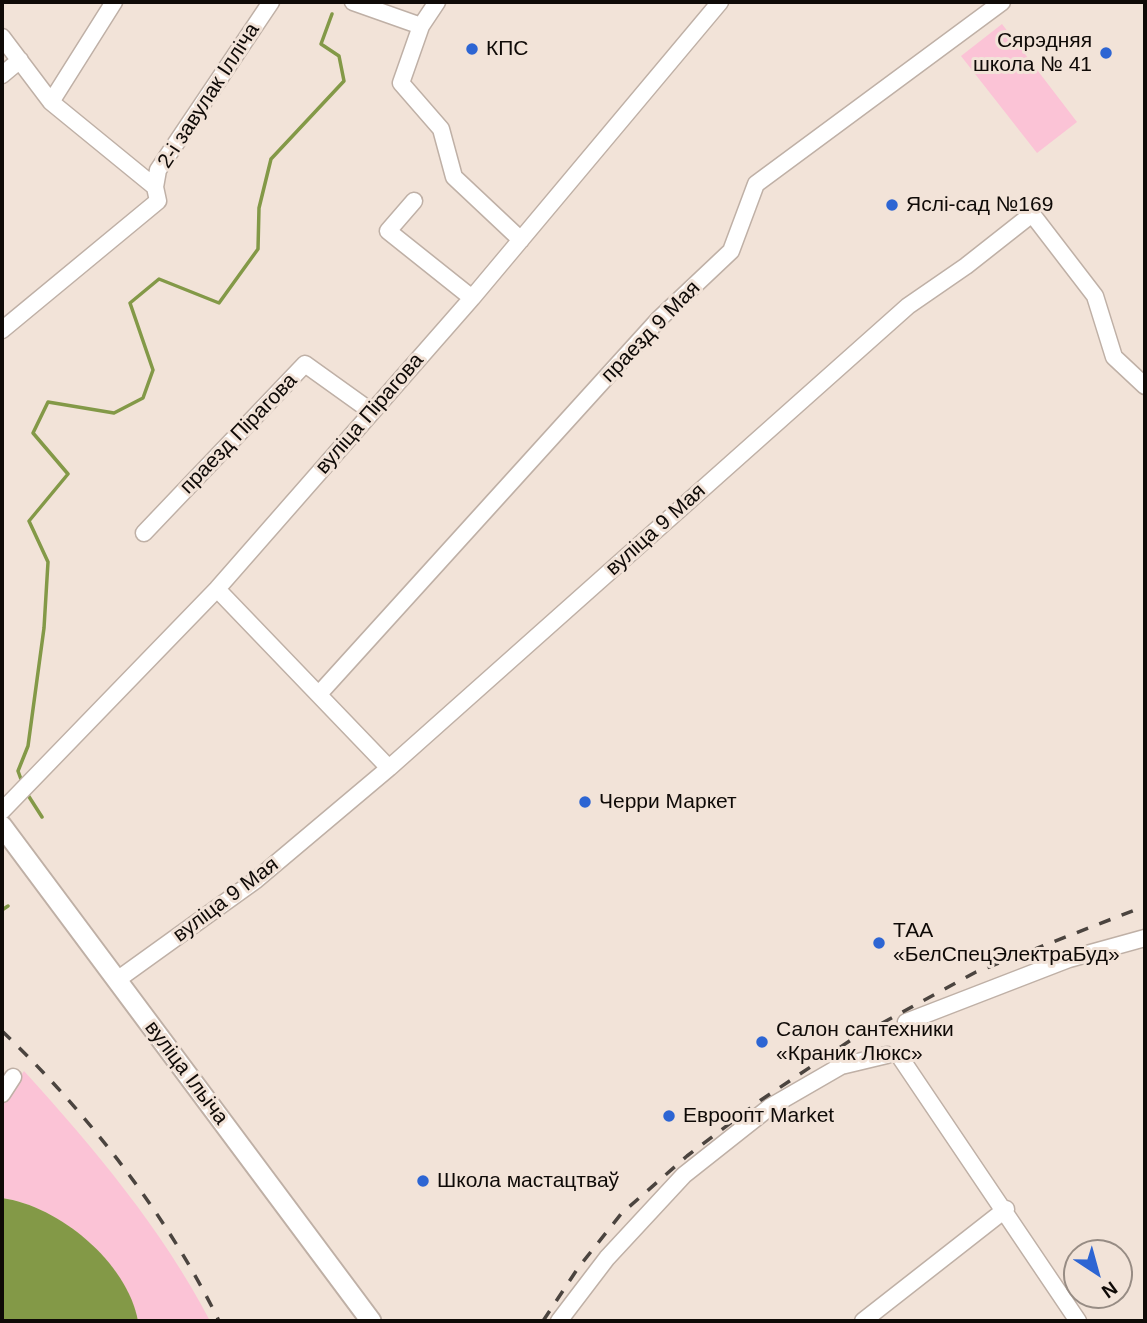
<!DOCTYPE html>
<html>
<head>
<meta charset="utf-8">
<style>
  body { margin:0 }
  #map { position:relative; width:1147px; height:1323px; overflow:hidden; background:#f2e3d8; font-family:Helvetica,sans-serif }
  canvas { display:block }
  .frame { position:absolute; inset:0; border:4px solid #0f0a07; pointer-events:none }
  .north { position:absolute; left:1063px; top:1239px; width:70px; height:70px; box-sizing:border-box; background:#f2e3d8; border:2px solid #978c84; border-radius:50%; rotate:144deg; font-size:19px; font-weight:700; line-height:28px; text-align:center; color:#0f0a07 }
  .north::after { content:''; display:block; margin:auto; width:24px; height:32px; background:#2d65d3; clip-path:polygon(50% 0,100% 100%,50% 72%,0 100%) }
</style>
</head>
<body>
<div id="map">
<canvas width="1147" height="1323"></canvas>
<div class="frame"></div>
<div class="north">N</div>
</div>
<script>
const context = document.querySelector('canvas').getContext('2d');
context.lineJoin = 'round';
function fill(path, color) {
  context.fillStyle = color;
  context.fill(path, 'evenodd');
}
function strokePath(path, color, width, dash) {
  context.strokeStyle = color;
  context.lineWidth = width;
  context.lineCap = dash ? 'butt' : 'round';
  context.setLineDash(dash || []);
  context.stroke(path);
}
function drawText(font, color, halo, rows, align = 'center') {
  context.font = font + ' Helvetica,sans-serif';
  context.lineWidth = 6;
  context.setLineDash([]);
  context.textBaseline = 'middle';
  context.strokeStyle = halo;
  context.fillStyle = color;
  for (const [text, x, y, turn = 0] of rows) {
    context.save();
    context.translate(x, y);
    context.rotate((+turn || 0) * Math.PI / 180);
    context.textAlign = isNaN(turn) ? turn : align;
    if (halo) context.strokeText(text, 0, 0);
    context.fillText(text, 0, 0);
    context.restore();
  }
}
fill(new Path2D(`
  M1002,24l75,98 -40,31 -76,-97z
  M24,1071c69,76 139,159 186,250h-72c-12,-59 -79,-115 -136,-123v-96z`), '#fbc3d6');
fill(new Path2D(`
  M2,1198c57,8 125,64 136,123h-136z`), '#839947');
strokePath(new Path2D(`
  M22,782l-4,-11 10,-25 16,-118 4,-66 -19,-41 39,-47 -35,-41 15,-31 66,11 29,-15 10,-28 -23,-67 29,-24 60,24 39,-54 1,-41 12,-49 73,-78 -5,-25 -18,-12 11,-30
  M26,792l16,25
  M2,910l6,-4`), '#839947', 3.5);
const minor = new Path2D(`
  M353,2l68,24
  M437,2l-16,24 -20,57 40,46 13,48 67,63
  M2,37l49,65 104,85
  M2,75l18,-15
  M51,102l63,-100
  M414,201l-26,30 84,67
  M2,330l156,-129 -3,-14 3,-17 113,-168
  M144,533l161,-169 67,48
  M217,589l172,179
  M319,694l340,-375 72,-68 25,-67 246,-182
  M2,811l215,-222 255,-291 248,-296
  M117,980l139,-100 133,-112 519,-462 58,-40 66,-52 63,82 19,61 31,29
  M906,1022l163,-63 76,-21
  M900,1057l178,264
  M2,1094l11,-17
  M559,1321l48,-63 77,-83 86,-68 71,-41 46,-11
  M863,1321l143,-112`);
const major = new Path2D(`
  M2,826l369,495`);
strokePath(minor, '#bfb0a6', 19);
strokePath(major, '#bfb0a6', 23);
strokePath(minor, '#fff', 16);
strokePath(major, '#fff', 19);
strokePath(new Path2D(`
  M2,1031c85,81 166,185 217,290
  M543,1321l35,-53 43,-54 66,-58 74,-56 90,-60 125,-68 169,-66`), '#4b443f', 3.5, [12, 12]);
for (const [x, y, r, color] of [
  [472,49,7,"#2d65d3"],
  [1106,53,7,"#2d65d3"],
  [892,205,7,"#2d65d3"],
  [585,802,7,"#2d65d3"],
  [879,943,7,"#2d65d3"],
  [762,1042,7,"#2d65d3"],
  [669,1116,7,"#2d65d3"],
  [423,1181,7,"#2d65d3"]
]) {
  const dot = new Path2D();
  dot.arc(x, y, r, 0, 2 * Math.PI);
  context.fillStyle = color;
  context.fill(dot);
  strokePath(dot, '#f2e3d8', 2.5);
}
drawText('21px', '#0f0a07', '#f2e3d8', [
  ["Сярэдняя",1092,41,"right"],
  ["школа № 41",1092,65,"right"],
  ["КПС",486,49],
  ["Яслі-сад №169",906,205],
  ["Черри Маркет",599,802],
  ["ТАА",893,931],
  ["«БелСпецЭлектраБуд»",893,955],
  ["Салон сантехники",776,1030],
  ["«Краник Люкс»",776,1054],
  ["Евроопт Market",683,1116],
  ["Школа мастацтваў",437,1181]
], 'left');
drawText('21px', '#0f0a07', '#f2e3d8', [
  ["2-і завулак Ілліча",209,96,-57],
  ["праезд 9 Мая",651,332,-46],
  ["вуліца Пірагова",370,414,-49],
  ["праезд Пірагова",239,434,-46],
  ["вуліца 9 Мая",656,530,-42],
  ["вуліца 9 Мая",226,900,-37],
  ["вуліца Ільіча",186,1073,53]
]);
</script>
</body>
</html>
